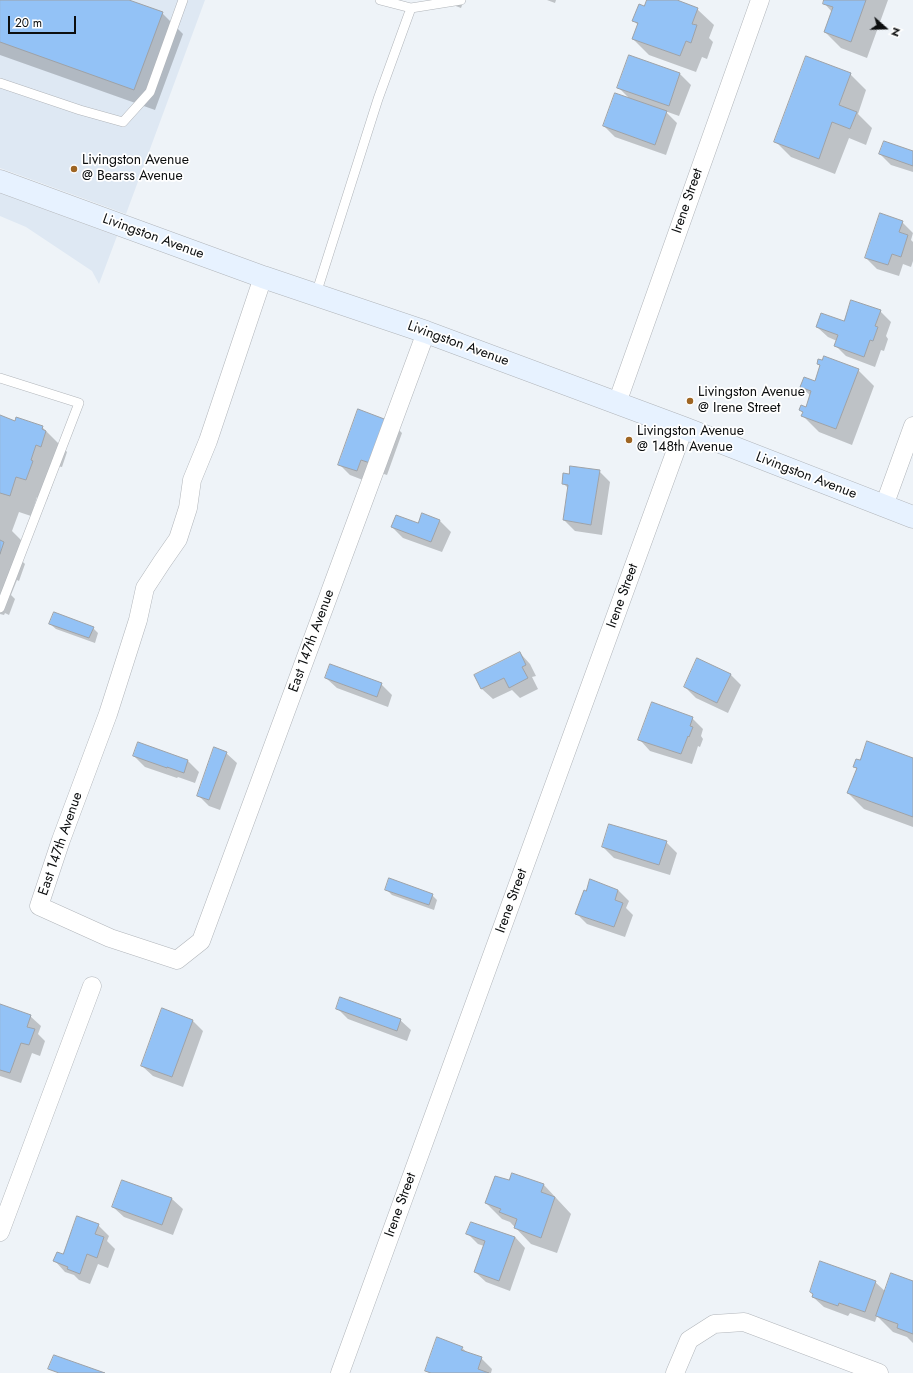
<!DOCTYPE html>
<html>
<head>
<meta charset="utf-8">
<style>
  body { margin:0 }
  #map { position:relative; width:913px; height:1373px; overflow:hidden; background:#eef3f8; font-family:Jost,sans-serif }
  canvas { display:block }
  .north { position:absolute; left:865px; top:8px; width:40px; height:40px; -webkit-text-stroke:3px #fff; paint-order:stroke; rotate:110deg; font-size:11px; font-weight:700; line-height:16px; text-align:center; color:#0c0e0f }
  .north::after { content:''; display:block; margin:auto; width:14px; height:18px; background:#0c0e0f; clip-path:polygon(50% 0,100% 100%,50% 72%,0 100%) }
  .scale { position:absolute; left:8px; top:16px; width:68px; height:18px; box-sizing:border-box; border:2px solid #0c0e0f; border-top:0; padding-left:5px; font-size:12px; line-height:14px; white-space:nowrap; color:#0c0e0f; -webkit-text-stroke:3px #fff; paint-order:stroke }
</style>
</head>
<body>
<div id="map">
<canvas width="913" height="1373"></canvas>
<div class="north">N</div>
<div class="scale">20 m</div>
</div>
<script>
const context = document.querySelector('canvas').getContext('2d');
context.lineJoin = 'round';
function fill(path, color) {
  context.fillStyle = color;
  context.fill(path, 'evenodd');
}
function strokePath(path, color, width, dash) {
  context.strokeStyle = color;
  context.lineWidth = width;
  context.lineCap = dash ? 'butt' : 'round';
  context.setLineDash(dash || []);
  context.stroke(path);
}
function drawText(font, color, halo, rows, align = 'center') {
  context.font = font + ' Jost,sans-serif';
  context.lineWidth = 3.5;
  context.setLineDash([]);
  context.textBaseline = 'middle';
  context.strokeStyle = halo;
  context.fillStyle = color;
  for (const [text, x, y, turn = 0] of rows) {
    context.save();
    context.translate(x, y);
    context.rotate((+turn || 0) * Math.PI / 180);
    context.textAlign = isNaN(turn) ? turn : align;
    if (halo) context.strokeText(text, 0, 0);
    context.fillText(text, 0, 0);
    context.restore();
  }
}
fill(new Path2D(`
  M0,0h205l-79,214 -126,-46z
  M0,193l117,43 -18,48 -7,-13 -66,-44 -26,-11z`), '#dee8f3');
fill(new Path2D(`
  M0,0h126l36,13 21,21 -28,76 -155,-55z
  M440,0h24l-3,8z
  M547,0h9l-1,3z
  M648,0h26l23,9 17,16 -5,13 4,4 -6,17 -5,-2 -6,15 -47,-17 -16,-16 5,-14 -4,-4 11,-13z
  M825,0h63l-21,58 -26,-10 -16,-16 7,-20 -8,-9z
  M629,56l51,18 11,11 -12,31 -14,-5 12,12 -11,32 -51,-18 -11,-11 26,-27 -12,-12z
  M850,74l16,16 -8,24 14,14 -6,17 -17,-7 -14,36 -44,-17 -16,-16z
  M913,152v20l-22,-7 -11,-11z
  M902,222l11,11 -2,7 2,2v19l-2,6 -8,-3 -4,12 -22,-7 -11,-11z
  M880,311l11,11 -5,14 2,3 -4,12 -3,-1 -6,17 -29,-11 -11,-11 2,-4 -9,-4 -11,-10 27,-5z
  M818,363l40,7 16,16 -22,59 -33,-13 -16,-16 1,-3 -4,-3 6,-2 5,-12 -10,-9 14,-5 6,-15z
  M0,416l15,6 27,5 25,25 -5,15 -5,-1 -6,15 2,2 -6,17 -10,-3 -6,19 -12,-4 -7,19 10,10 -5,15 8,8 -6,17 -2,-1 -6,15 4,4 -6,16 -4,-2 -1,2 -4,-1z
  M391,422l11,11 -15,42 -15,-5 -4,12 -18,-7 -11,-11z
  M599,471l11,11 -8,53 -27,-4 -11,-11 5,-31 -6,-6 7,-8z
  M422,515l18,6 11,11 -9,20 -39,-14 -11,-11 27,-2z
  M50,624l43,4 5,5 -3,10 -39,-14z
  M520,653l10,11 6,12 -4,1 6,12 -18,9 -8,-8 -19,9 -11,-10 -7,-14z
  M731,675l10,10 -13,28 -32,-15 -11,-11z
  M326,678l55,6 11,11 -4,12 -51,-19z
  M692,718l11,11 -2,7 2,3 -3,8 -2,-1 -6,18 -42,-13 -10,-11z
  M139,744l49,17 11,11 -4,11 -17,-6 -1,1 -32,-11 -11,-11z
  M226,753l11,10 -17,47 -11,-4 -11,-11z
  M913,759v68l-49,-18 -16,-16 9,-24 -3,-3z
  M666,842l11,11 -7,22 -56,-17 -11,-11z
  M386,889l46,6 5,5 -3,10 -42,-15z
  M618,890l11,11 -3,7 7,7 -8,22 -38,-13 -11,-11z
  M0,1005l30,11 11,10 -3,8 7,7 -5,15 -8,-3 -11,30 -21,-7z
  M337,1008l63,12 11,10 -4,11 -59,-22z
  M192,1020l11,11 -20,56 -30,-11 -11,-10z
  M512,1174l32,11 27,29 -14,39 -26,-9 -21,-22 -8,-3 -16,-16 23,-21z
  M172,1199l11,10 -10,26 -49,-18 -11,-10z
  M98,1225l11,11 -2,5 8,8 -7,19 -10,-4 -8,20 -11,-4 -5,-5 -9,-3 -10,-11 8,-5z
  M467,1233l48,4 10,11 -15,43 -24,-9 -11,-10 9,-26 -6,-2z
  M875,1282l11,10 27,-10v61l-6,-6 -14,-5 -16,-16 -2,6 -25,-9 -2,3 -24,-9 -11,-10 1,-2 -3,-3z
  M462,1348l6,5 13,5 11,11 -1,4h-62l-3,-2z`), '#0003');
const building = new Path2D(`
  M0,0h129l34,12 -29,78 -134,-48z
  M647,0h30l21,8 -6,16 5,1 -6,18 -5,-2 -6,15 -48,-17 6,-16 -6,-2 7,-17 5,2z
  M824,0h42l-15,42 -27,-10 9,-25 -10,-3z
  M629,55l51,18 -11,33 -52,-18z
  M806,56l45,17 -12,32 18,7 -7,17 -18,-7 -13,37 -45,-17z
  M615,93l52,18 -12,34 -52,-19z
  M884,141l29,10v15l-34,-12z
  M880,213l23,8 -4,11 9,3 -7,22 -9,-3 -4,11 -23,-7z
  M851,300l30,10 -6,16 3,1 -5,14 -3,-1 -6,17 -30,-11 4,-11 -22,-8 5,-14 23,8z
  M824,356l35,13 -23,60 -35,-13 2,-4 -4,-2 2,-5 5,2 5,-16 -11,-4 4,-10 11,4 5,-16 -3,-1 1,-5 4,1z
  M358,409l34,13 -16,43 -15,-5 -4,11 -19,-6z
  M0,415l15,6 1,-4 27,9 -1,3 4,2 -5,16 -5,-2 -5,15 2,1 -7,19 -10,-3 -6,19 -10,-3z
  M570,466l30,4 -9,55 -28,-5 5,-35 -6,-1 1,-11 6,1z
  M422,513l18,7 -9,22 -40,-15 5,-12 22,8z
  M0,540l4,2 -4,12z
  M54,612l40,15 -5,11 -40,-14z
  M520,652l6,13 -4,2 6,11 -19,10 -5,-10 -23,11 -7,-14z
  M697,658l34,16 -14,29 -33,-16z
  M330,664l52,19 -5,14 -52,-19z
  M652,702l41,15 -3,9 3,1 -4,10 -1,-1 -7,18 -43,-14z
  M867,741l46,17v59l-66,-24 10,-25 -4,-1 3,-8 4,1z
  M138,742l50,18 -4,13 -17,-6v1l-34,-12z
  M214,747l13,5 -18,48 -12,-4z
  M609,824l58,17 -8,24 -57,-18z
  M389,878l44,16 -4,11 -44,-15z
  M590,879l28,11 -3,10 8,3 -9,24 -39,-13 9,-24 2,1z
  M340,997l61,22 -4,12 -61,-22z
  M0,1004l31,11 -4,12 8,2 -6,16 -8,-2 -11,30 -10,-3z
  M162,1008l31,12 -21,57 -31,-11z
  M512,1173l32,11 -3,8 14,5 -14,41 -27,-10 3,-9 -18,-7 2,-3 -16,-6 10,-27 14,4z
  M122,1180l50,18 -10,27 -50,-18z
  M77,1216l22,8 -4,10 9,3 -7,21 -10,-4 -7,20 -13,-5 1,-2 -15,-6 4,-9 6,2z
  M471,1222l44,15 -16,44 -25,-9 11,-31 -19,-7z
  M820,1261l56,20 -11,31 -26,-9 -1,3 -26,-9 1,-3 -3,-2z
  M891,1273l22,8v53l-16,-6 1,-4 -22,-8z
  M437,1337l26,10 -2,3 21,7 -4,12 11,4h-58l-6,-2z
  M54,1355l51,18h-46l-11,-4z`);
fill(building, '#93c2f6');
strokePath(building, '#9ea2a7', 1);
const lane = new Path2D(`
  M380,0l31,8
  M0,83l80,27 43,12 27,-30 33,-92
  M316,294l62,-195 33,-91 50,-8
  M0,378l79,25 -79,205`);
const street = new Path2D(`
  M263,277l-55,164 -16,39 -4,28 -10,31 -16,23 -17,26 -7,32 -30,94 -47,126 -22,66 71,32 67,22 24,-19 225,-609
  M617,403l143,-403
  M884,506l29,-80
  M0,1232l92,-246
  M340,1373l344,-945
  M675,1373l14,-33 25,-16 30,-2 135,51`);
const secondary = new Path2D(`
  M0,181l263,96 163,55 258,96 229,89`);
strokePath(lane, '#b1b5ba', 10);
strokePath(street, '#b1b5ba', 19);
strokePath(secondary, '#b1b5ba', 23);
strokePath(lane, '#fff', 9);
strokePath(street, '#fff', 18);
strokePath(secondary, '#e7f2ff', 22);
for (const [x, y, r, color] of [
  [74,169,4,"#9e6523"],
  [690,401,4,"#9e6523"],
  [629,440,4,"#9e6523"]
]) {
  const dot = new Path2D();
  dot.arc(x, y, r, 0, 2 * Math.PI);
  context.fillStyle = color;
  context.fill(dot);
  strokePath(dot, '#fff', 1.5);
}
drawText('14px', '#0c0e0f', '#fff', [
  ["Livingston Avenue",82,161],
  ["@ Bearss Avenue",82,177],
  ["Livingston Avenue",698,393],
  ["@ Irene Street",698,409],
  ["Livingston Avenue",637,432],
  ["@ 148th Avenue",637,448]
], 'left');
drawText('14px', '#0c0e0f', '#fff', [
  ["Irene Street",688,201,-71],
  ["Livingston Avenue",153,237,20],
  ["Livingston Avenue",458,344,20],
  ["Livingston Avenue",806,476,21],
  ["Irene Street",623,596,-70],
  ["East 147th Avenue",312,641,-70],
  ["East 147th Avenue",61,844,-71],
  ["Irene Street",512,901,-70],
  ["Irene Street",401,1205,-70]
]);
</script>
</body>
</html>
